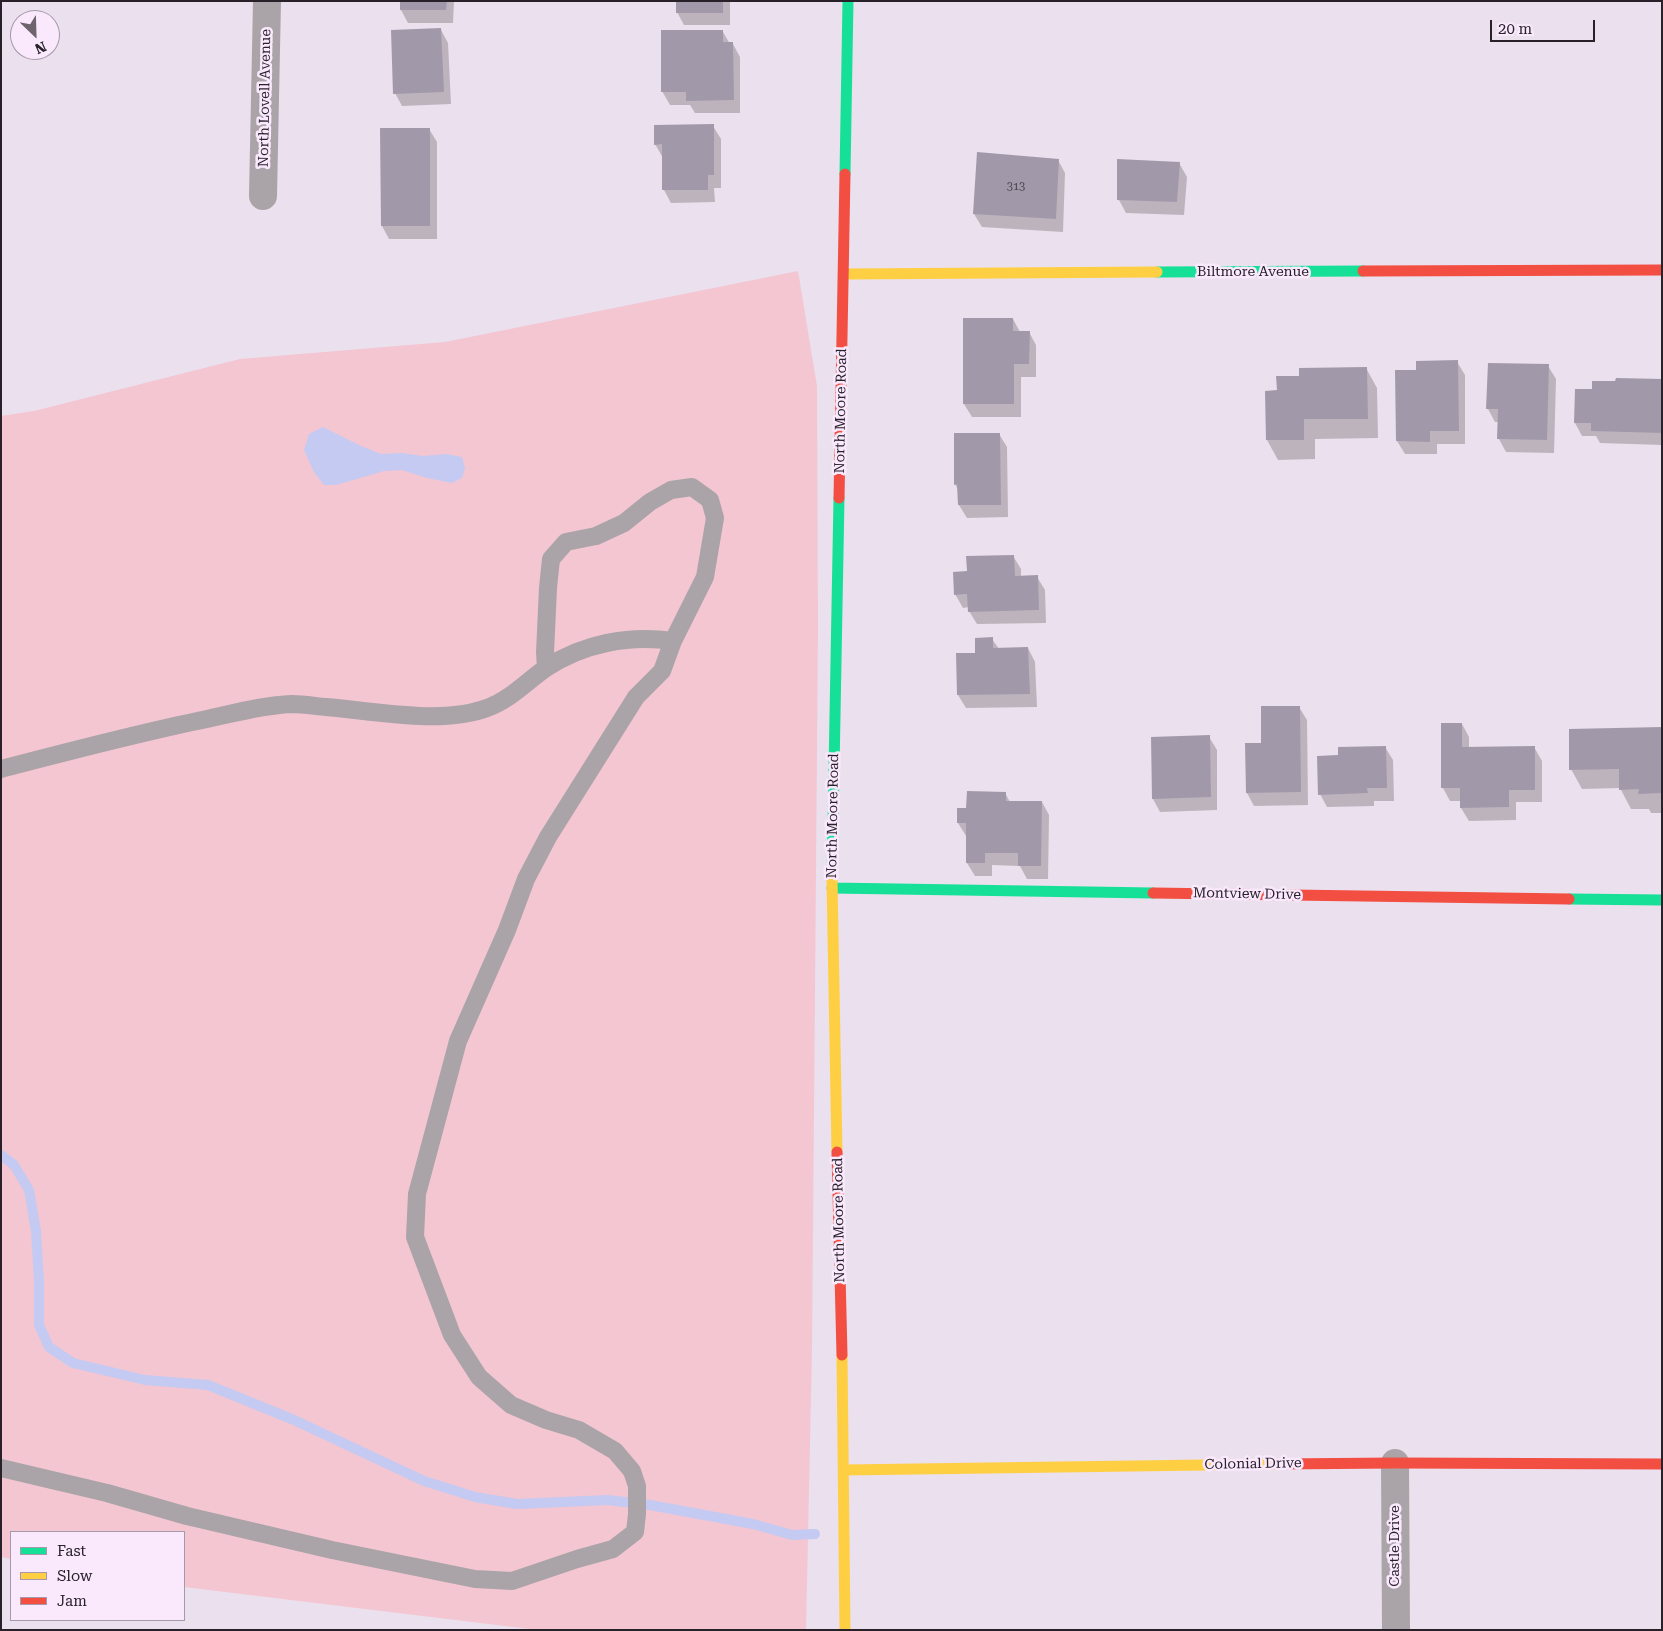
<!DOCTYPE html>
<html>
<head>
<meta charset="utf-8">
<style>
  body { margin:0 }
  #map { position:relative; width:1663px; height:1631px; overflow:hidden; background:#ebe0ed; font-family:"Roboto Serif",serif }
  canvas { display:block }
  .frame { position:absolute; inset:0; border:2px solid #29212a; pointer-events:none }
  .legend { position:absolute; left:10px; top:1531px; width:175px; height:90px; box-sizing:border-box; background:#fae9fd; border:1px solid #a699a9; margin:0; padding:6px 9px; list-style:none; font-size:15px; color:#29212a }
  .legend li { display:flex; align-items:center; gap:10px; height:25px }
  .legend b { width:25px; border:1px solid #a699a9 }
  .north { position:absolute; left:10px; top:10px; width:50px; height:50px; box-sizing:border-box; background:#fae9fd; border:1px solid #a699a9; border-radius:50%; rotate:156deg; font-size:14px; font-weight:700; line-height:20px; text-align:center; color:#29212a }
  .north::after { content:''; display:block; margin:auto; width:18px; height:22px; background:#6d646e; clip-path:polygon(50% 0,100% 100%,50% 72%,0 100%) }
  .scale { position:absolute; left:1490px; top:20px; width:105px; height:22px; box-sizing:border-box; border:2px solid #29212a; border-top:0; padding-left:6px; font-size:15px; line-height:18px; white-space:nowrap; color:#29212a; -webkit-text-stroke:4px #fae9fd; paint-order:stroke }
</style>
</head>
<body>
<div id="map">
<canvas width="1663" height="1631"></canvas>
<div class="frame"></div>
<ul class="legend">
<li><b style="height:6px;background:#16e098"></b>Fast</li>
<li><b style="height:6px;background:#ffcf43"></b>Slow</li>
<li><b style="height:6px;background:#f24e42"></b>Jam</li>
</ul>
<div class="north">N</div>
<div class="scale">20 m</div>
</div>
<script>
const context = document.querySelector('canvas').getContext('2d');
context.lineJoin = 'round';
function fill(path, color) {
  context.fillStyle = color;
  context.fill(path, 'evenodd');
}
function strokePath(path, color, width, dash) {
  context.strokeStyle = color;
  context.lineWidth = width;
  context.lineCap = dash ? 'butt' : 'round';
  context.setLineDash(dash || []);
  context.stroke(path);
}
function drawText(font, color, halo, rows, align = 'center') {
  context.font = font + ' "Roboto Serif",serif';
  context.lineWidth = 5;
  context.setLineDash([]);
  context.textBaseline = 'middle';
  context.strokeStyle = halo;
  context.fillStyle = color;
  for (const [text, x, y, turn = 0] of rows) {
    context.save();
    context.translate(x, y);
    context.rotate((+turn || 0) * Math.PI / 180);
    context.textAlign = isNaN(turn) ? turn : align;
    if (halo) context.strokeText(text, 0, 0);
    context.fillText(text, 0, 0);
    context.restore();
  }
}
fill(new Path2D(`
  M798,271l19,115 1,241 -6,723 -6,280h-268l-354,-43v-55h-173v27l-10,-2v-1141l33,-5 206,-52 205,-17z`), '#f3c6d2');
fill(new Path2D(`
  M323,427l38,19 20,8 21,-1 21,3 23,-2 16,3 3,11 -3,10 -10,5 -25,-5 -25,-8 -18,1 -48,14h-12l-10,-13 -10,-22 5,-16z`), '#c4caf2');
fill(new Path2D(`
  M401,1h53l-1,22h-45l-7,-13z
  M677,1h53v24h-46l-7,-13z
  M441,30l7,13 3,61 -49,2 -7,-13z
  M723,32l7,12h3l7,13v56h-45l-5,-8h-20l-8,-14z
  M713,126l8,13v49h-7l1,14 -44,1 -7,-13 -1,-32 -8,-14z
  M429,129l8,13v97h-48l-7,-13z
  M1058,160l7,13 -2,59 -81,-5 -8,-13z
  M1179,163l8,14 -3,38 -58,-2 -7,-13z
  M1013,319l7,13h9l7,13v32h-15v40h-49l-8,-13z
  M1457,362l8,13v69h-28v10h-32l-8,-13v-69l20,-1z
  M1548,366l8,13 -2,74 -48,-1 -7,-13v-17h-4l-7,-13z
  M1366,368l11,20 1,50 -63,1v20l-37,1 -11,-20 11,-49 23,-14z
  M1662,381v64l-62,-2 -4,-7h-14l-7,-13 18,-32z
  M999,434l8,13 1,70 -41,1 -8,-13v-14l-4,-7z
  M1013,556l8,13v8h16l8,13 1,33 -69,1 -8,-13v-4l-6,1 -8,-14 13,-21z
  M992,639l7,10 29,-1 7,14 2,45 -71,1 -8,-13 19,-41z
  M1299,707l8,13 1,85 -54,1 -7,-13 -1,-48 17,-1z
  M1462,724l7,13v11l65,-1 8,14v41h-26v18l-47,1 -8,-13v-7h-11l-7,-13v-63z
  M1662,729v84h-11l-2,-4h-18l-11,-21 -38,1 -11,-20z
  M1209,737l8,13v60l-57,2 -7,-13z
  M1385,747l8,13 1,41h-20v5l-47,1 -7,-13 19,-38z
  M1005,793l5,9h32l7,13 -1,64h-21l-7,-13 -28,-1v11h-17l-8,-13v-27h-1l-8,-13 9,-14z`), '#0003');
strokePath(new Path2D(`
  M1,1155l13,10 15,25 7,41 3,50v44l10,22 24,16 72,17 63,5 86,35 130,61 51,16 42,7 91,-4 42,5 103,19 39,11 23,-1`), '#c4caf2', 10);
fill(new Path2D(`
  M400,1h47l-1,9h-46z
  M676,1h47v12h-47z
  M441,28l3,64 -51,2 -2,-64z
  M661,30h62v12h10l1,58 -48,1v-9h-25z
  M714,124v51h-6v15h-46v-46l-8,1v-20z
  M380,128h50v98h-49z
  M977,152l82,7 -3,60 -83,-5z
  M1117,159l63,3 -3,40 -60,-2z
  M963,318h50v13h17l-1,33h-15v40h-51z
  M1458,360l1,71h-29v11l-34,-1 -1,-71h21v-9z
  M1488,363l61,1 -2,76 -50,-1 1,-30h-12z
  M1367,367l1,52h-64v21h-38l-1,-49 12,-1 -1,-14h23v-8z
  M1616,378l46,1v54l-71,-2v-8h-17l1,-34h17v-8h23z
  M954,433h46l1,72h-43l-1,-21 -3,1z
  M1014,555l1,21 23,-1 1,35 -71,2 -1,-18 -13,1 -1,-23 14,-1 -1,-15z
  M993,637v11l35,-1 2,47 -73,1 -1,-42h19v-15z
  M1261,706h39l1,86 -55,1 -1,-50h16z
  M1441,723h21v24l73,-1v44h-26v17l-49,1v-20h-19z
  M1662,727v66l-24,1 1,-5 -20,1v-21l-50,1v-41z
  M1210,735l1,62 -59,2 -1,-62z
  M1386,746l1,42h-20l1,5 -50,2 -1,-39 21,-1v-8z
  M967,791l39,1v9h36l-1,65h-23v-13h-33v10h-19v-40h-9v-15h9z`), '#a199a9');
strokePath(new Path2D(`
  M1,769c69,-18 137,-36 206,-50 28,-6 57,-14 85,-15 11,0 23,2 34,3 48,4 116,18 161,1 23,-8 40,-27 59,-40 38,-25 83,-33 127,-27
  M1,1468l106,25 80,23 145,34 143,29 37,2 65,-22 36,-10 22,-17 2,-18v-28l-5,-15 -17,-20 -36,-21 -33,-10 -35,-15 -32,-28 -27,-42 -37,-98 2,-43 41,-153 49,-111 19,-51 22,-42 88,-140 26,-26 11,-30 32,-64 10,-59 -5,-18 -18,-13 -21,3 -21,12 -26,21 -28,13 -30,6 -15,17 -3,29 -3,65 1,15`), '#aaa4a8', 18);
strokePath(new Path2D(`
  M263,196l4,-195
  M1395,1463l1,167`), '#aaa4a8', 28);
strokePath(new Path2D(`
  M845,174l3,-173
  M1157,272l206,-1
  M832,879l7,-381
  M832,888l321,5
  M1569,899l93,1`), '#16e098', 11);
strokePath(new Path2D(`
  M844,274l313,-2
  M832,879l5,273
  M842,1355l3,275
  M844,1470l433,-6`), '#ffcf43', 11);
strokePath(new Path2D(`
  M1363,271l299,-1
  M839,498l6,-324
  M1153,893l416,6
  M837,1152l5,203
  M1277,1464l118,-1 267,1`), '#f24e42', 11);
drawText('11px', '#473f4a', null, [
  ["313",1016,187]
]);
drawText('14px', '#29212a', '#fae9fd', [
  ["North Lovell Avenue",265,98,-89],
  ["Biltmore Avenue",1253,272],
  ["North Moore Road",841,411,-89],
  ["North Moore Road",833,816,-89],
  ["Montview Drive",1247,894,1],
  ["North Moore Road",839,1220,-91],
  ["Colonial Drive",1253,1464,-1],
  ["Castle Drive",1395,1546,-90]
]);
</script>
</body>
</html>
